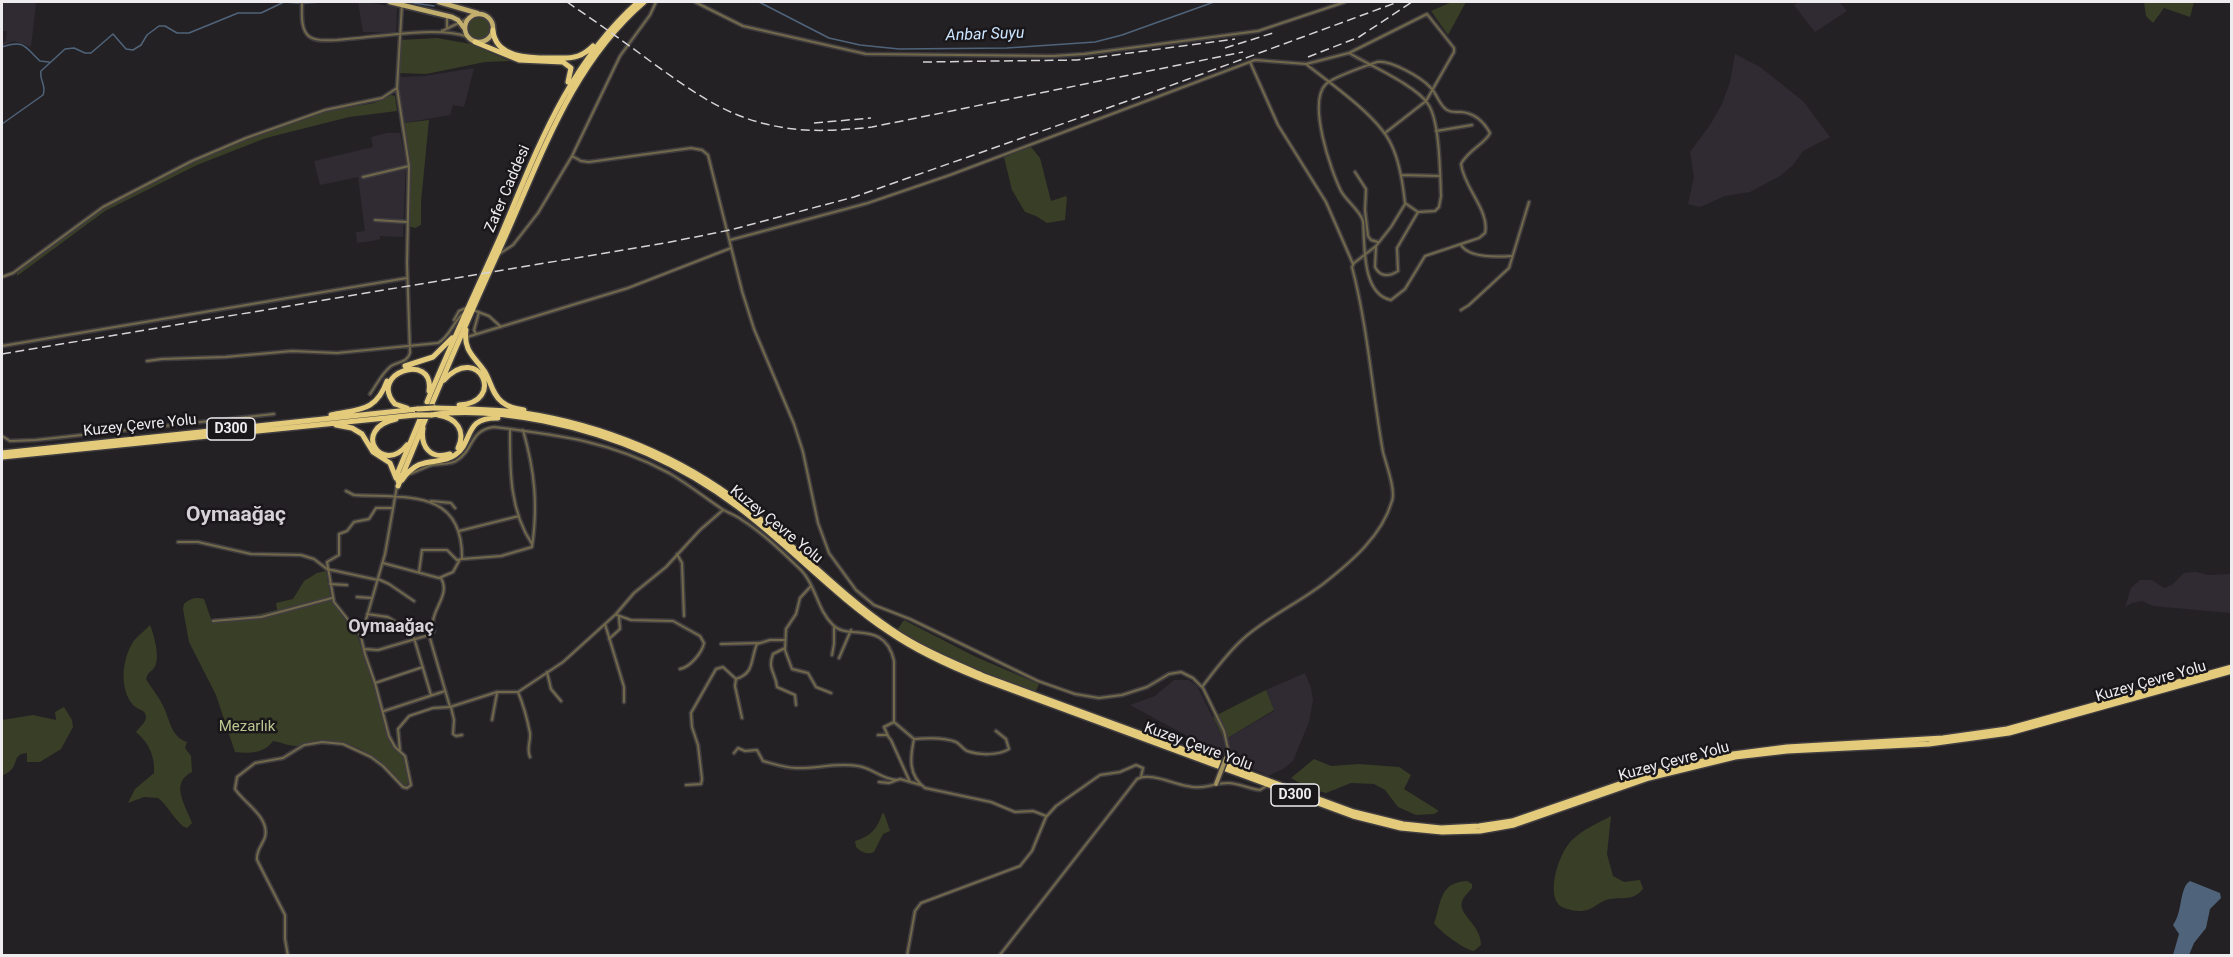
<!DOCTYPE html>
<html>
<head>
<meta charset="utf-8">
<style>
  body { margin:0 }
  #map { position:relative; width:2233px; height:957px; overflow:hidden; background:#242125; font-family:Roboto,sans-serif }
  canvas { display:block }
  .frame { position:absolute; inset:0; border:3px solid #eeecef; pointer-events:none }
</style>
</head>
<body>
<div id="map">
<canvas width="2233" height="957"></canvas>
<div class="frame"></div>
</div>
<script>
const context = document.querySelector('canvas').getContext('2d');
context.lineJoin = 'round';
function fill(path, color) {
  context.fillStyle = color;
  context.fill(path, 'evenodd');
}
function strokePath(path, color, width, dash) {
  context.strokeStyle = color;
  context.lineWidth = width;
  context.lineCap = dash ? 'butt' : 'round';
  context.setLineDash(dash || []);
  context.stroke(path);
}
function drawText(font, color, halo, rows, align = 'center') {
  context.font = font + ' Roboto,sans-serif';
  context.lineWidth = 5;
  context.setLineDash([]);
  context.textBaseline = 'middle';
  context.strokeStyle = halo;
  context.fillStyle = color;
  for (const [text, x, y, turn = 0] of rows) {
    context.save();
    context.translate(x, y);
    context.rotate((+turn || 0) * Math.PI / 180);
    context.textAlign = isNaN(turn) ? turn : align;
    if (halo) context.strokeText(text, 0, 0);
    context.fillText(text, 0, 0);
    context.restore();
  }
}
fill(new Path2D(`
  M2,2h34l-5,45 -17,-6 -12,5v-3l4,-2 1,-10h-5z
  M358,2h10l29,6 -1,25 -33,-1z
  M1799,2h40l8,9 -32,21 -21,-27z
  M1735,54l25,13 43,34 27,36 -27,14 -10,14 -13,11 -30,16 -25,4 -25,11 -12,-3 6,-27 -4,-25 20,-27 12,-21 8,-22z
  M474,68l-10,39 -11,-2 -3,10 -46,8 -6,-36 2,-10 25,-1z
  M387,133h13l6,28 -3,76 -23,-1v3l-8,2 -15,2 -1,-11 9,-1 -7,-54 -38,8 -6,-24 59,-14 -2,-10z
  M2196,572l12,3 23,-1v39l-78,-7 -11,-5 -10,2 -7,4 6,-19 9,-8h12l12,8 8,-3 12,-12z
  M1305,673l6,15 2,12 -4,22 -16,39 -10,8 -15,7 -51,-24 -87,-47 25,-9 19,-16h15l8,6 27,54 50,-29 -8,-21z`), '#302a33');
fill(new Path2D(`
  M1452,2h14l-18,33 -17,-24z
  M2144,2h50l-4,15 -26,-9 -11,15 -7,-7z
  M466 28a12 12 0 1 1 24 0a12 12 0 1 1-24 0Z
  M437,38l34,6 39,17 -25,1 -59,12 -27,-1 1,-33z
  M391,95l4,1 2,15 -48,6 -83,21 -69,27 -92,46 -88,65v-5l94,-68 87,-44 75,-31 44,-15 57,-10z
  M429,120l-8,82v23l-6,3 -7,-2 1,-69 -5,-34z
  M1031,147l9,11 11,43 15,-5 1,2 -2,22 -18,3 -11,-7 -11,-4 -13,-22 -8,-33z
  M326,571l5,29 27,37 35,109 11,10 6,24 -3,5h-5c-18,-22 -44,-44 -74,-44 -11,-1 -21,4 -32,5 -8,0 -15,-4 -23,-5 -8,12 -24,13 -38,11l-19,-57 -27,-53 -6,-33 1,-5c6,-6 13,-7 20,-5l7,20 39,-3 27,-6 -1,-7 17,-4 11,-18 13,-8z
  M904,620l72,37 63,27 -4,9c-48,-18 -94,-37 -138,-63z
  M150,625c4,10 11,34 4,43 -4,5 -6,4 -8,11 6,10 14,19 18,29 6,12 7,29 23,34l-2,6 6,8 1,16c-23,11 -6,34 0,51l-5,5c-10,-3 -19,-23 -29,-30l-14,-1 -16,6 7,-14 19,-16c1,-17 -5,-30 -18,-41 3,-4 10,-10 10,-15 0,-8 -9,-7 -13,-12 -14,-17 -11,-45 0,-63 4,-6 12,-11 17,-17z
  M1266,690l8,20 -50,30 -11,-23z
  M64,707l8,13 1,7 -12,22 -21,13h-13v-9c-14,1 -9,10 -16,17 -3,3 -7,4 -9,6v-56l31,-5 23,5 -1,-8z
  M1314,759l17,7 28,-2 40,3 12,8 -7,14 35,22 -5,3 -18,1 -18,-8 -13,-17 -11,-6 -23,-1 -25,10 -16,-4 -19,-11z
  M884,813l6,18 -7,3 -9,18c-7,3 -13,0 -18,-5l-1,-6c15,-4 23,-13 27,-27z
  M1611,816l-4,38 6,22 11,6 16,-2 3,9c-10,12 -19,8 -33,10 -12,2 -17,12 -29,12 -7,0 -17,-2 -22,-6 -13,-14 1,-54 13,-65 10,-10 26,-17 39,-24z
  M1467,881l5,3v4c-2,3 -6,6 -9,11 -8,15 18,24 18,46l-7,6c-9,-1 -34,-19 -40,-28 8,-20 4,-40 33,-42z`), '#393e26');
fill(new Path2D(`
  M2190,881l30,12 1,5 -11,11 -4,19 -12,15 -5,12h-16l6,-21 -6,-9c10,-13 6,-37 17,-44z`), '#4f647a');
strokePath(new Path2D(`
  M407,2l27,4
  M459,2h1
  M759,2l70,36 31,7 39,4 108,-1 88,-6 27,-7 92,-33
  M304,3l18,-1
  M2,47c22,-8 23,0 38,14l9,1
  M2,124l41,-29c4,-9 -4,-15 -2,-24l24,-22 9,-1 11,5h6l22,-19 13,15 7,1 8,-5 6,-10 12,-9h6l12,7h12l49,-20h23l23,-11 15,1`), '#4f647a', 1.5);
const street = new Path2D(`
  M302,2c0,10 -2,29 8,35 7,5 19,3 27,3 34,-2 101,-15 131,-3
  M695,2l48,24 123,28 187,2 31,-2 174,-23 87,-29
  M447,16v12
  M442,31l25,-12
  M1250,62l28,63 48,77 27,62
  M1377,62c14,-2 44,15 54,26 6,6 8,17 16,22 5,3 9,2 14,2 13,1 23,10 29,21 -4,10 -22,17 -29,31 3,24 29,47 24,69l-6,5 -54,18 -20,33 -14,11c-30,-6 -26,-57 -28,-79 -4,-12 -16,-19 -22,-30 -10,-20 -34,-89 -15,-107 7,-7 40,-18 51,-22z
  M1306,64c25,20 72,52 85,80 9,18 12,40 14,59l13,9 17,-1 4,-4 2,-11c-1,-22 -1,-75 -13,-92 -11,-18 -59,-39 -79,-51
  M1436,131l36,-6
  M572,156l9,5 8,1 102,-14 11,2 6,5 34,136 12,38 40,95 9,28 15,71 11,30 27,37 18,15 36,14 128,62 37,13 24,4 23,-3 25,-8 22,-13 12,-2 12,6 10,10 21,43 4,18 -2,9
  M1355,172l11,17 -1,21 3,26 3,4 7,2
  M1401,175l39,1
  M363,177l46,-11
  M1405,204l-14,23 -15,19 -1,21c5,10 14,10 23,4l-1,-23 21,-36
  M375,220l32,2
  M730,240l138,-37 82,-28 305,-115 51,4 43,-11 78,-39 27,34v4l-28,49 -41,32
  M1461,245c8,13 36,12 50,11
  M499,254l14,-9 25,-32 34,-57 48,-100 30,-41 6,-13
  M2,277l11,-4 90,-66 89,-46 54,-23 79,-28 57,-12 15,-10
  M473,310l16,6 12,11
  M1461,310l8,-5 40,-37 20,-66
  M454,320l5,-9 7,-3
  M476,334l-2,-4 5,-18
  M467,337l161,-49 103,-40
  M2,346l405,-68
  M147,361l15,-2 63,-2 67,-6 45,2 101,-10c12,-6 15,-22 26,-30
  M370,394c7,-10 12,-21 21,-28 8,-5 16,-3 19,-13l-3,-90 2,-97 -12,-78 5,-84
  M510,429c0,39 -1,81 22,115
  M2,436l8,5 26,-1 238,-26
  M410,474c8,-3 15,-7 22,-9 8,-2 17,0 24,-4 18,-10 13,-31 38,-34 65,8 116,14 175,46 19,11 35,24 53,36 6,4 14,6 20,11 21,13 41,33 59,50 15,15 16,40 32,55 15,16 52,-6 61,36v61
  M346,491l8,4c52,3 109,-7 108,64l-5,1 -10,-10h-25l-3,22
  M431,501l20,2 4,5
  M459,531l60,-15
  M178,542h20l53,12 50,1 13,4 13,10 51,11
  M677,554l5,9 2,53
  M462,559l39,-3 31,-9c6,-42 3,-75 -9,-117
  M383,563l56,15 14,-6 6,-11
  M378,579l11,5 25,17
  M330,584l17,1
  M811,586l-11,12 -4,16 -10,15 -1,21 7,19 16,4 8,14 15,6
  M357,597l15,1
  M367,614l21,3 8,5
  M617,615l14,5 42,1 27,15 4,7c-2,10 -14,24 -24,26
  M213,621l48,-4 71,-19
  M605,624l19,63v15
  M429,635l5,-4c0,-3 -1,-7 -1,-10 2,-15 17,-28 8,-43
  M361,636l-27,-34 -7,-40 12,-7v-21l8,-3 7,-9 15,-3 7,-11h17
  M414,638l17,57
  M609,639l11,-10 -1,-12
  M721,644l38,-1
  M785,648l-12,6c-6,16 3,19 4,33l18,8 1,10
  M364,649l14,1 51,-15 21,72
  M832,655l2,-11v-16
  M839,658l12,-28
  M547,672l4,17 10,12
  M736,679l-1,7 7,32
  M375,683l48,-16
  M1202,687c13,-17 26,-35 42,-49 24,-21 54,-35 79,-54 28,-22 59,-48 69,-83 4,-11 -6,-37 -9,-49 -11,-62 -15,-124 -31,-185l2,-4 22,-17
  M518,692c6,14 9,26 12,41 1,9 -4,15 0,24
  M451,707l3,13 -1,14 3,2 6,-1
  M384,711l61,-20
  M492,720l5,-27
  M894,722l20,17c12,-1 30,-2 42,3 4,2 7,7 11,9 12,4 31,5 42,-2l-3,-10 -10,-8
  M878,735h9l4,5 19,42
  M888,736l-4,-9 10,-5
  M914,739c-4,19 -6,36 11,49l66,14 24,10 18,-1 13,5
  M400,750l-2,-21 11,-13 24,-8 17,-1 47,-15h21l45,-30 53,-48 18,-21 32,-26 34,-37 23,-20
  M734,753l4,-5 7,3 12,-1 6,11c11,3 22,7 33,7 21,1 41,-6 62,-2 15,2 24,14 40,14
  M879,782l10,1 11,-4 21,6
  M686,785l15,-1 1,-5 -4,-34 -6,-18 -1,-14 25,-44 7,-2 13,12c19,-6 14,-19 21,-35l13,-4h15
  M288,956l-3,-17v-24l-28,-55c-1,-10 5,-14 8,-23 5,-20 -21,-34 -30,-48l2,-12 18,-14 28,-5 21,-13 18,-3 21,2 28,13 12,9 20,21 4,1 4,-3 -6,-29 -10,-9 -6,-11 -14,-53 -10,-29 -4,-17 24,-83 12,-68
  M907,956l8,-45 6,-8 99,-37 12,-15 14,-34 10,-11 44,-31 20,-3 16,-7 7,3 -2,9
  M999,956l138,-177c13,-7 36,5 50,7 18,4 25,-3 41,-3 11,0 21,6 32,7l8,-5`);
const primary = new Path2D(`
  M390,2l62,15 6,3 6,8
  M439,2l38,11
  M465 28a14 14 0 1 1 28 0a14 14 0 1 1-28 0Z`);
const highway = new Path2D(`
  M493,30c2,29 39,28 61,28 8,0 16,1 24,-2 6,-2 11,-6 15,-10
  M475,42l44,18 44,2 8,6 -3,14
  M466,330c-3,21 9,27 19,42 6,10 7,22 17,30 6,5 14,7 22,8
  M405,366l28,-9 19,-19
  M444,380c36,-38 62,23 15,25
  M427,402c23,-56 49,-111 74,-167 36,-85 66,-170 137,-233
  M407,408l-12,-4c-28,-31 40,-53 34,-13
  M434,408c30,1 60,1 90,5 79,12 157,44 220,93 51,39 94,87 147,123 29,20 61,33 93,47l370,136 49,12 38,4 38,-2 33,-5 136,-47 85,-20 54,-7 156,-9 64,-9 225,-62
  M331,415c28,-6 45,-3 56,-34
  M431,415c37,-6 76,-1 113,6 70,14 137,43 194,86 52,39 97,89 151,125 29,20 60,34 93,47l371,137 48,12 41,4 38,-1 34,-6 135,-47 86,-21 52,-6 142,-7 80,-11 223,-62
  M438,415c19,3 28,16 20,33
  M396,419c-46,10 -14,57 11,26
  M336,425l16,3 10,6 11,18 17,11 6,15
  M423,428c-3,19 8,32 27,26
  M2,453l416,-44
  M2,457l413,-42
  M402,480c19,-27 36,-13 53,-25 19,-13 8,-38 43,-37
  M398,481v-9l25,-60
  M398,486c34,-84 70,-168 108,-251 37,-83 67,-172 138,-233`);
strokePath(street, '#403d41', 5);
strokePath(primary, '#403d41', 8);
strokePath(highway, '#403d41', 8);
strokePath(street, '#71684a', 2);
strokePath(primary, '#c2af6d', 4.5);
strokePath(highway, '#e3cb7b', 5);
strokePath(new Path2D(`
  M567,2c28,19 56,39 83,59 36,26 72,53 116,63 35,9 70,7 106,3l371,-75
  M1225,48l51,-16
  M1308,57l51,-20 53,-35
  M923,62l154,-2 158,-21
  M814,123l57,-5
  M2,354l663,-111 65,-13 124,-33 299,-105 245,-90`), '#d5d3d6', 1.5, [9, 4.5]);
const secondaryBridge = new Path2D(`
  M1216,784l10,-26`);
const highwayBridge = new Path2D(`
  M418,409l16,-1
  M415,415h16`);
strokePath(secondaryBridge, '#403d41', 7, []);
strokePath(highwayBridge, '#403d41', 8, []);
strokePath(secondaryBridge, '#9f905e', 4);
strokePath(highwayBridge, '#e3cb7b', 5);
for (const [x, y, w] of [
  [231,429,48],
  [1295,795,48]
]) {
  const box = new Path2D();
  box.roundRect(x - w / 2, y - 11, w, 22, 4.5);
  context.fillStyle = '#1a171b';
  context.fill(box);
  strokePath(box, '#eeecef', 1.5);
}
drawText('bold 14px', '#eeecef', null, [
  ["D300",231,429],
  ["D300",1295,795]
]);
drawText('15px', '#eeecef', '#1a171b', [
  ["Zafer Caddesi",508,189,-67],
  ["Kuzey Çevre Yolu",140,426,-6],
  ["Kuzey Çevre Yolu",776,525,39],
  ["Kuzey Çevre Yolu",2151,682,-16],
  ["Kuzey Çevre Yolu",1198,747,20],
  ["Kuzey Çevre Yolu",1674,762,-15]
]);
drawText('15px', '#bbc690', '#1a171b', [
  ["Mezarlık",247,727]
]);
drawText('italic 16px', '#cce5fe', '#1a171b', [
  ["Anbar Suyu",985,35,-2]
]);
drawText('bold 18px', '#d5d1d6', '#1a171b', [
  ["Oymaağaç",391,627]
]);
drawText('bold 21px', '#d5d1d6', '#1a171b', [
  ["Oymaağaç",236,516]
]);
</script>
</body>
</html>
